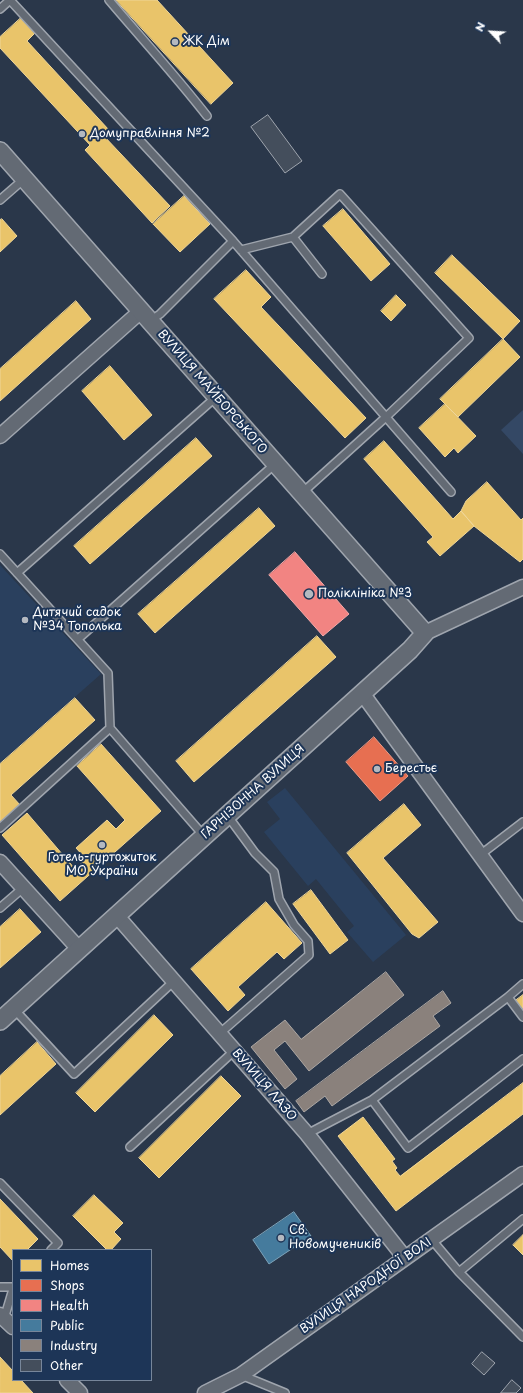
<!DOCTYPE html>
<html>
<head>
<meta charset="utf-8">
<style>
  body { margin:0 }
  #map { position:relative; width:523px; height:1393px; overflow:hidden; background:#2a374a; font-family:"Playpen Sans",sans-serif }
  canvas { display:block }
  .legend { position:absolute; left:12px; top:1249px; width:140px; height:132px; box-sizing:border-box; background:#1d3557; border:1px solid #77869a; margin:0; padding:5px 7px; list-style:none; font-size:12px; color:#fff }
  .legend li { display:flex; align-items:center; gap:8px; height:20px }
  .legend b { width:20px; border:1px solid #77869a }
  .north { position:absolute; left:471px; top:12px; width:40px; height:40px; -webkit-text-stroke:3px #1d3557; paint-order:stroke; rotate:295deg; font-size:11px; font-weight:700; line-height:16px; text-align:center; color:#fff }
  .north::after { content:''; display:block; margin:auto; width:14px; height:18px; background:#fff; clip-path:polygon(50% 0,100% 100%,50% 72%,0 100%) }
</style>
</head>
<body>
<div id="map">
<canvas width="523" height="1393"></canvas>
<ul class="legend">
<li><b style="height:11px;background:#e9c46a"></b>Homes</li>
<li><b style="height:11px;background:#e76f51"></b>Shops</li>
<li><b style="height:11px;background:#f28482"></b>Health</li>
<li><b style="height:11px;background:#457b9d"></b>Public</li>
<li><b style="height:11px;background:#8a817c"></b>Industry</li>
<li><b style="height:11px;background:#444e5c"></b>Other</li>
</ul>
<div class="north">N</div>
</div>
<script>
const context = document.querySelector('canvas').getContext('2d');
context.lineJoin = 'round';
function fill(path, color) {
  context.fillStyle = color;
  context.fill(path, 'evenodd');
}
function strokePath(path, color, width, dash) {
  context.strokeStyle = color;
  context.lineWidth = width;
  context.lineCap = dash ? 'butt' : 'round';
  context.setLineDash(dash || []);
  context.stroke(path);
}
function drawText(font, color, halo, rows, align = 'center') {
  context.font = font + ' "Playpen Sans",sans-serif';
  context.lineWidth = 4;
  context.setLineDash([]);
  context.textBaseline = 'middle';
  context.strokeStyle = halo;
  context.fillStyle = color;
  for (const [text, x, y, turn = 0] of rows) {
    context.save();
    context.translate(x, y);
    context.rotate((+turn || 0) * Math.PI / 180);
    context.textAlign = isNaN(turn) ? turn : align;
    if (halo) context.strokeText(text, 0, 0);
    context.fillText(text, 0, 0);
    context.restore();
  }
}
fill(new Path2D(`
  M0,565l101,109 -101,89z
  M285,788l121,147 -33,27 -26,-30 7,-6 -38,-47 -8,7 -44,-54 16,-13 -13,-17z`), '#2a405e');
fill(new Path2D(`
  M523,410v44l-22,-24z`), '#344865');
const homes = new Path2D(`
  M116,0h41l76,83 -22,21z
  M21,18l14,15 -8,8 82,89 -6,5 67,71 -18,17 -67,-73 5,-5 -90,-97v-11z
  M184,196l26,28 -30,28 -27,-28z
  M343,209l47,55 -19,17 -48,-55z
  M2,219l15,17 -17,16v-32z
  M452,255l68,66 -17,18 -68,-66z
  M246,270l25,27 -10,10 105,111 -21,20 -131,-139z
  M396,295l10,10 -15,16 -10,-10z
  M76,301l15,18 -91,82v-32z
  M503,339l17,18 -62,60 -18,-18z
  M110,366l42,49 -28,25 -42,-49z
  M445,404l31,32 -18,17 -4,-5 -9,9 -26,-29z
  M196,438l16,18 -122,108 -16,-18z
  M384,441l69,78 8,-8 13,15 -34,30 -13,-14 6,-5 -69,-78z
  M487,482l34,38 2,-2v41l-3,3 -46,-36 -13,-15 5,-10z
  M259,508l16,18 -120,107 -17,-19z
  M317,636l19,21 -142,125 -18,-21z
  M75,698l20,22 -84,75 10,11 -21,18v-60z
  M101,744l60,67 -101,90 -58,-66 25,-22 48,56 11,-10 -10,-11 31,-28 9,9 9,-9 -48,-54z
  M404,804l17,21 -38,33 55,64 -19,16 -7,-4 -65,-81z
  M311,890l37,50 -18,14 -37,-50z
  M266,902l36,41 -18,16 -7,-7 -39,35 7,8 -17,16 -37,-42z
  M20,909l21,23 -41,36v-41z
  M523,995v17l-8,-11z
  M154,1015l19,20 -78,77 -19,-19z
  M37,1042l19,22 -56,51v-39z
  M221,1076l20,20 -82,82 -20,-20z
  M523,1083v31l-127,97 -58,-75 25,-19 32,42 -3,2 5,7 -2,2 5,6z
  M94,1195l29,28 -9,9 7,7 -10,11h-4l-34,-34z
  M0,1199l38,40 -11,11h-14v11l-13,-14z
  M523,1235v20l-10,-10z
  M0,1357l13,14v9h8l12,13h-33z`);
fill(homes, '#e9c46a');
strokePath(homes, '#f0d697', 1);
const shops = new Path2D(`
  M374,737l34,39 -28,25 -34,-39z`);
fill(shops, '#e76f51');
strokePath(shops, '#ee9a85', 1);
const health = new Path2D(`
  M295,552l54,62 -26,22 -54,-61z`);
fill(health, '#f28482');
strokePath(health, '#f6a9a8', 1);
const public = new Path2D(`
  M294,1212l17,24 -42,28 -16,-24z`);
fill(public, '#457b9d');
strokePath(public, '#7da3ba', 1);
const industry = new Path2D(`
  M386,972l18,23 -95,76 -24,-30 -11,9 23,29 -12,10 -34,-42 34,-27 16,19z
  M443,991l8,12 -18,13 7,10 -108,80 -7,-10 -21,16 -8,-11z`);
fill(industry, '#8a817c');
strokePath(industry, '#ada7a3', 1);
const building = new Path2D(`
  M268,115l34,46 -17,12 -34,-46z
  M482,1352l13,11 -11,12 -12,-11z
  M512,1380l9,8 -5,5h-15z`);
fill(building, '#444e5c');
strokePath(building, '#9fa5ae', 1);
const service = new Path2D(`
  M109,0c33,39 67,76 98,116
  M0,9l10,-9 223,241 -73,73 -10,7
  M0,200l24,-21
  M233,241l218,251
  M241,250l52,-13
  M302,493l84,-76 83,-79 -129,-144 -47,43 29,37
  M0,554l108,119 2,55 94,108
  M17,573l199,-176
  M78,639l197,-175
  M0,828l110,-100
  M480,855l43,-33
  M0,908l23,-20
  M523,984l-15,13 15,20
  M14,1009l60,65 100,-93
  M219,1034l90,-79 -1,-14 -14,-16 -15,-26 -5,-27 -19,-19 -28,-38
  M372,1100l136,-103
  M307,1134l65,-34 36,48 115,-89
  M130,1147l104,-96
  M0,1183l58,60 -7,7
  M432,1240l27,32 64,65
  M459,1272l64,-53
  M0,1287h13
  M4,1319l9,-30
  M241,1375l44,18`);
const minor = new Path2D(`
  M0,436l141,-125
  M425,633l98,-46
  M362,693l161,221
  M0,862l79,87
  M117,916l190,218 98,124
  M0,1315l13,12
  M67,1380l13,13
  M205,1393l36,-18 282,-201`);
const tertiary = new Path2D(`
  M0,151l425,482 -15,17 -410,371`);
strokePath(service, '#9fa5ae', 10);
strokePath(minor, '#9fa5ae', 17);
strokePath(tertiary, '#9fa5ae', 20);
strokePath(service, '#636a74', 7);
strokePath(minor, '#636a74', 14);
strokePath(tertiary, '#636a74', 17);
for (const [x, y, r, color] of [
  [175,42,4,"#b4b9c0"],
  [82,134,4,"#b4b9c0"],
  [309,594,5,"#b4b9c0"],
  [25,620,4,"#b4b9c0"],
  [377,769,4,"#b4b9c0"],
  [102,845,4,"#b4b9c0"],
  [281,1238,4,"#b4b9c0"]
]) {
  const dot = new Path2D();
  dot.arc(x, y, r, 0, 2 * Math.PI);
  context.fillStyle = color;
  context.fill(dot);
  strokePath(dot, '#1d3557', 1.5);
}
drawText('12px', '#fff', '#1d3557', [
  ["ЖК Дім",183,42],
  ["Домуправління №2",90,134],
  ["Поліклініка №3",318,594],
  ["Дитячий садок",33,613],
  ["№34 Тополька",33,627],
  ["Берестьє",385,769],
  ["Готель-гуртожиток",102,858,"center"],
  ["МО України",102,872,"center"],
  ["Св.",289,1231],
  ["Новомучеників",289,1245]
], 'left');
drawText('12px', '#fff', '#1d3557', [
  ["ВУЛИЦЯ МАЙБОРСЬКОГО",212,392,49],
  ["ГАРНІЗОННА ВУЛИЦЯ",253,792,-42],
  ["ВУЛИЦЯ ЛАЗО",264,1085,49],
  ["ВУЛИЦЯ НАРОДНОЇ ВОЛІ",366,1286,-35]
]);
</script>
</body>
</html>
